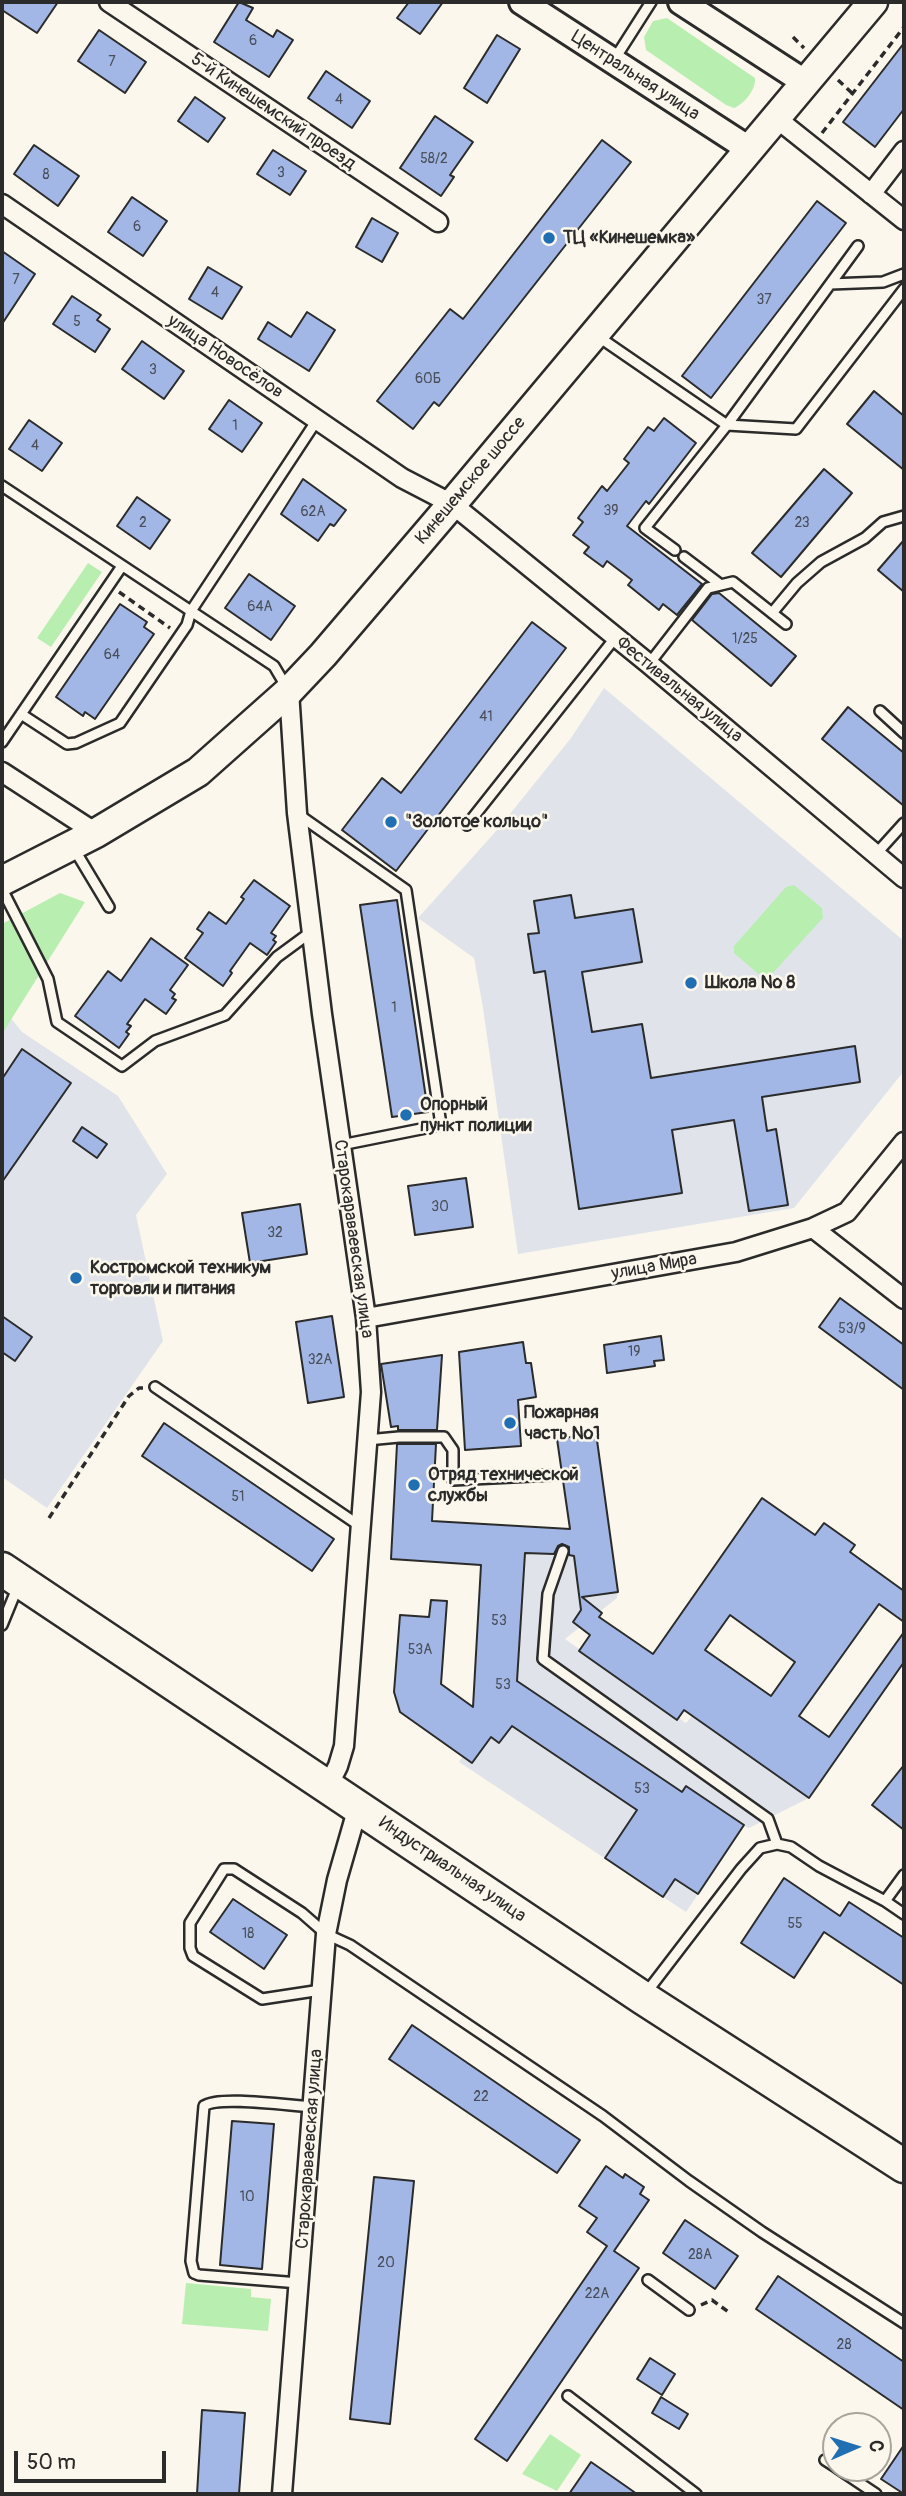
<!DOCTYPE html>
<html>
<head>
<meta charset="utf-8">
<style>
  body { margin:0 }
  #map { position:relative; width:906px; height:2496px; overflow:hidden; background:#fbf7ec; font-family:Pangolin,sans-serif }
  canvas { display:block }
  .frame { position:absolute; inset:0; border:4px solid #2b2b2b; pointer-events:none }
  .north { position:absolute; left:822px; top:2412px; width:70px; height:70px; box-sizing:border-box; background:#fbf7ec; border:2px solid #a8a59f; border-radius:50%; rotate:87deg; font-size:19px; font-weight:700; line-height:28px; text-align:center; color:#2b2b2b }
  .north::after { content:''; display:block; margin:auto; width:24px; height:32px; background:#1f6fb2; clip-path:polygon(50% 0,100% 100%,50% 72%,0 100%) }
  .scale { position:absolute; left:14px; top:2451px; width:152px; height:32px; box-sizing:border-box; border:4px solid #2b2b2b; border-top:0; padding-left:9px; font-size:21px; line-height:24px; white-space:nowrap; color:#2b2b2b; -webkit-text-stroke:5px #fbf7ec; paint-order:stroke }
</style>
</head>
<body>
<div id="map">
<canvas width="906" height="2496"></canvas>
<div class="frame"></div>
<div class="north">С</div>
<div class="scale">50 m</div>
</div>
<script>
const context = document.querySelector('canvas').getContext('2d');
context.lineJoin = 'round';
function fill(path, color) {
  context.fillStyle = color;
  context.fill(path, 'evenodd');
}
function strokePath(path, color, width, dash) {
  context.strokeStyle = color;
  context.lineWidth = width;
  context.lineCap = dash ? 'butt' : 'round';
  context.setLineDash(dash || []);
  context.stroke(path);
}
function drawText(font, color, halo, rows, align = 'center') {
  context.font = font + ' Pangolin,sans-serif';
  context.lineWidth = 5;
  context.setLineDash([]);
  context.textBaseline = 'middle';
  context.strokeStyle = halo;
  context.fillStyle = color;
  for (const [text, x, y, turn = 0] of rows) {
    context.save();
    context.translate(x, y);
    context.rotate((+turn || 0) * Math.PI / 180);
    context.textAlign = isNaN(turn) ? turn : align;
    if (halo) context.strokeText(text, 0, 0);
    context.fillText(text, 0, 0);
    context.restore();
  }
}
fill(new Path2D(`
  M604,688l300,253v130l-110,137 -276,46 -35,-246 -9,-50 -56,-40 79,-88 74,-92z
  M2,1007l20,25 96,64 49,78 -31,41 27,126 -116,167 -45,-31z
  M606,1508l12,84 -1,6 -52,41 121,84 6,-7 117,82 -60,30 -5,-2 -58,86 -227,-150 32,-45 -18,-13 11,-180 86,9 -2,-19z`), '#e0e4ea');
fill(new Path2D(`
  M667,18l88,60c1,12 -11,26 -21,30l-8,-3 -80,-55 -2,-13 9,-16z
  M88,563l14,9 -51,75 -14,-9z
  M794,885l28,23 1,10 -52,57 -9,2 -28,-24v-7l52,-59z
  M60,893l25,9 -83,132v-110z
  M186,2283l65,6v8l20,2 -3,32 -86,-7z
  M550,2434l31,21 -24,36 -35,-17z`), '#b8efb1');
const building = new Path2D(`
  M2,2h56l-21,31 -35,-23z
  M239,2l14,6 -7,12 27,17 4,-7 16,10 -24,37 -55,-35z
  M409,2h34l-23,32 -23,-16z
  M99,30l47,32 -21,31 -47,-32z
  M497,35l23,14 -33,54 -23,-15z
  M904,43v66l-29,38 -32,-25z
  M326,71l44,30 -18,27 -44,-30z
  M195,97l30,21 -17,24 -30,-21z
  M435,116l38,26 -23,33 4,2 -13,19 -41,-28z
  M602,140l29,22 -192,244 -5,-4 -21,27 -36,-28 73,-92 13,10z
  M34,145l45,31 -21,30 -44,-32z
  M273,150l33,21 -16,24 -33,-21z
  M132,197l35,24 -24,35 -35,-24z
  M817,201l29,22 -135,175 -29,-22z
  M372,218l26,15 -16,29 -26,-15z
  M2,251l33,23 -33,50z
  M208,267l34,20 -20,32 -33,-20z
  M72,296l29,19 -4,5 13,9 -15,23 -42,-28z
  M307,312l28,18 -26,41 -51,-32 10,-17 23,15z
  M142,341l42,30 -20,28 -42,-30z
  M874,391l30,25v54l-57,-46z
  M229,400l33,23 -20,29 -33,-23z
  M664,418l32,25 -47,61 -3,-3 -19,25 75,58 -25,31 -14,-11 -4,6 -31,-25 4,-5 -25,-19 -4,6 -19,-14 5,-6 -16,-12 10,-13 -5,-4 24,-32 5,5 22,-28 -5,-4 24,-32 6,4z
  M29,420l33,23 -20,28 -33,-22z
  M824,469l28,24 -71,84 -29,-24z
  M303,479l43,31 -12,16 -4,-2 -12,17 -37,-27z
  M137,497l33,23 -20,29 -33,-23z
  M904,540v52l-26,-22z
  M249,574l46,32 -24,34 -46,-32z
  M719,593l77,63 -25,30 -79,-66 20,-26z
  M120,604l27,18 -3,5 10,7 -59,85 -10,-7 -2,4 -27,-19z
  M532,622l34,26 -170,223 -54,-41 40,-52 19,15z
  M848,707l56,46v53l-82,-67z
  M254,880l36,26 -19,27 5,3 -3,4 3,2 -9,13 -17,-12 -20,28 2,2 -9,13 -38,-28 18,-25 -6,-4 12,-17 17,12 18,-25 -3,-2z
  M571,895l4,23 58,-9 9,53 -60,10 10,60 50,-8 9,54 204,-32 5,36 -98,15 5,34 9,-2 12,76 -39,6 -15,-91 -62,10 10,63 -103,16 -34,-238 -11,2 -6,-39 11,-1 -5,-32z
  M397,900l31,212 -36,5 -32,-212z
  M151,938l37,27 -18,25 5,4 -3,4 4,2 -10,14 -21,-15 -18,25 4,2 -5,6 3,2 -10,14 -44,-32 33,-45 13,10z
  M22,1049l49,34 -69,99v-103z
  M82,1127l25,17 -10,14 -24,-17z
  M466,1178l7,49 -58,8 -7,-49z
  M300,1204l7,50 -57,9 -8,-50z
  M840,1298l64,47v45l-85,-63z
  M2,1316l30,21 -17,24 -13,-9z
  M332,1316l12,81 -36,6 -12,-81z
  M661,1336l3,24 -10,1 1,5 -48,7 -3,-28z
  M523,1342l3,21h5l5,34 -18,3 3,46 -56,4 -6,-98z
  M442,1355l-5,75h-39v-4l-7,1 -10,-63z
  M164,1423l170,116 -22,32 -170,-115z
  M596,1433l22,159 -36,5 20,16 -3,4 54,37 109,-156 53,37 9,-12 31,22 -5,7 54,39v31l-25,-18 -80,112 30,21 75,-105v30l-95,136 -125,-88 -7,10 -98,-69 11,-16 -17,-13 8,-12 -7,-54 -5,-1v-8l-7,-3 -4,2 -4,8 -29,-1 -8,128 165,111 4,-6 58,39 -46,69 -23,-15 -12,18 -58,-39 32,-48 -125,-84 -13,17 -8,-6 -19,26 -72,-51 -6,-20 6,-77 29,2 2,-17 16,1 -6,83 32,23 8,-142 -90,-6 6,-115h39l-4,77 138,8 -13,-90zM730,1615l65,47 -24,34 -66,-46z
  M904,1765v65l-32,-25z
  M784,1878l56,38 9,-14 55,36v47l-80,-53 -30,46 -53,-35z
  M233,1899l54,36 -23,34 -54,-37z
  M412,2025l168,115 -23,33 -168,-114z
  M232,2121l42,3 -12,145 -42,-4z
  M606,2166l17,12 2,-4 19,13 -4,7 9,6 -35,51 25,17 -132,193 -32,-22 132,-193 -20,-14 10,-14 -18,-12z
  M374,2177l40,4 -24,243 -40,-5z
  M685,2220l53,36 -23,33 -52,-36z
  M778,2276l126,86v48l-148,-101z
  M650,2358l25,16 -13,21 -25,-16z
  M661,2397l27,17 -9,15 -27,-16z
  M202,2410l43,3 -6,81h-42z
  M904,2445v49l-23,-15z
  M591,2462l26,18 20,14h-68z`);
fill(building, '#a2b7e5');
strokePath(building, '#2b2b2b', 2);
const lane = new Path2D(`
  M614,60l37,-58
  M830,284l53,-2 21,-8
  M596,335l131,90 69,4 108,-140
  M2,486l272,180 13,22
  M675,550l-30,-22 82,-103 131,-179
  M684,557l37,28
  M772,613l25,-30 24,-21 44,-24 18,-16 21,-6
  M649,664l59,-76 25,-6 53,42
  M880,711l24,22
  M21,714l46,30 9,-1 44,-20 67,-98 4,-14 126,-191
  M2,742l120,-176
  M299,815l107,75 35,235 -100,20
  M467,825l148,-187
  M73,847l36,60
  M876,854l28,-31
  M2,889l46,90 9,43 65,44 33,-25 70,-26 52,-58 34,-25
  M155,1387l205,139
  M367,1440l32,-3h45l9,13v30l99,-5
  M563,1551l-15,43 -5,65 225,160 9,25
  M2,1625l16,-39
  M885,1901l19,-26
  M321,1990l-59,9 -69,-43 -3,-8v-25l34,-54h10l68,44 24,21 24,11 253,171 86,65 73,51 142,91
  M646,1993l95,-124 19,-21 17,-4 14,3 28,19 66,35 19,13
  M648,2280l41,30
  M299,2283l-100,-8 -5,-2 -3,-12 13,-155c15,-11 87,0 109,1
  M568,2396l128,98
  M825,2460l11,7
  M837,2468l39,26`);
const street = new Path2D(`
  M109,2l329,220
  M776,118l128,102
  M871,194l33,-43
  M2,204l400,274 50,26 197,160 255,214
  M289,691l8,122 25,201 44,304 5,74 -27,354 -6,20 -10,20
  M2,772l94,61
  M813,1228l91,71
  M366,1318l370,-66 77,-24 34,-16 57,-70
  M282,2494l44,-560 11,-54 21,-73`);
const secondary = new Path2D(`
  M522,2l227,147
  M681,2l125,81`);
const primary = new Path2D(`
  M2,881l94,-48 102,-61 91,-81 34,-36 129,-151 421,-502`);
const highway = new Path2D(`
  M2,1569l641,429 261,168`);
strokePath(lane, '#2b2b2b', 14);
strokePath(street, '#2b2b2b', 23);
strokePath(secondary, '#2b2b2b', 30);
strokePath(primary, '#2b2b2b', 33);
strokePath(highway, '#2b2b2b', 37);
strokePath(new Path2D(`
  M793,37l11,11
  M838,80l14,13
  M822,133l82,-106
  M119,592l51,36
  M49,1518l80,-122 10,-8h4
  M701,2305l11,-5 18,13`), '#2b2b2b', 3.5, [7, 5]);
strokePath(lane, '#fbf7ec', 9);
strokePath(street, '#fbf7ec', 18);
strokePath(secondary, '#fbf7ec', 24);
strokePath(primary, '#fbf7ec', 28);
strokePath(highway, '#fbf7ec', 32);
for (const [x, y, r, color] of [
  [549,238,7,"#1f6fb2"],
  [391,822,7,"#1f6fb2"],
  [691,983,7,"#1f6fb2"],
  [406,1115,7,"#1f6fb2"],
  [76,1278,7,"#1f6fb2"],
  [510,1423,7,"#1f6fb2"],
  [414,1485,7,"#1f6fb2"]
]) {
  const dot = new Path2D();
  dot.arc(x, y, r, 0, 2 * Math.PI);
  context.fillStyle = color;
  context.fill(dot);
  strokePath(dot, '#fbf7ec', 2.5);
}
drawText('14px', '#494e5a', null, [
  ["6",253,41],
  ["7",112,62],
  ["4",339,100],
  ["58/2",434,159],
  ["3",281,173],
  ["8",46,175],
  ["6",137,227],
  ["7",16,280],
  ["4",215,293],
  ["37",764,300],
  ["5",77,322],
  ["3",153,370],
  ["60Б",428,379],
  ["1",235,426],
  ["4",35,446],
  ["39",611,511],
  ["62А",313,512],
  ["2",143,523],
  ["23",802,523],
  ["64А",260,607],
  ["1/25",745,639],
  ["64",112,655],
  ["41",486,717],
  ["1",394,1008],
  ["30",440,1207],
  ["32",275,1233],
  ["53/9",852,1329],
  ["19",634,1352],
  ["32А",320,1360],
  ["51",238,1497],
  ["53",499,1621],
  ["53А",420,1650],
  ["53",503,1685],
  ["53",642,1789],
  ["55",795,1924],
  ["18",248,1934],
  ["22",481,2097],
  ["10",247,2197],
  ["28А",700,2255],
  ["20",386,2263],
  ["22А",597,2294],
  ["28",844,2345]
]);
drawText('18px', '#2b2b2b', '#fbf7ec', [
  ["Центральная улица",635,76,33],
  ["5-й Кинешемский проезд",273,112,34],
  ["улица Новосёлов",225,357,34],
  ["Кинешемское шоссе",471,481,-50],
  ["Фестивальная улица",679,690,39],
  ["Старокараваевская улица",353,1239,82],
  ["улица Мира",654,1267,-10],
  ["Индустриальная улица",452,1870,34],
  ["Старокараваевская улица",310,2149,-86]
]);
drawText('bold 18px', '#2b2b2b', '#fbf7ec', [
  ["ТЦ «Кинешемка»",563,238],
  ["\"Золотое кольцо\"",405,822],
  ["Школа № 8",705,983],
  ["Опорный",420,1105],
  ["пункт полиции",420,1126],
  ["Костромской техникум",90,1268],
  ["торговли и питания",90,1289],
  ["Пожарная",524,1413],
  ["часть №1",524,1434],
  ["Отряд технической",428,1475],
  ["службы",428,1496]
], 'left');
</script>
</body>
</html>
